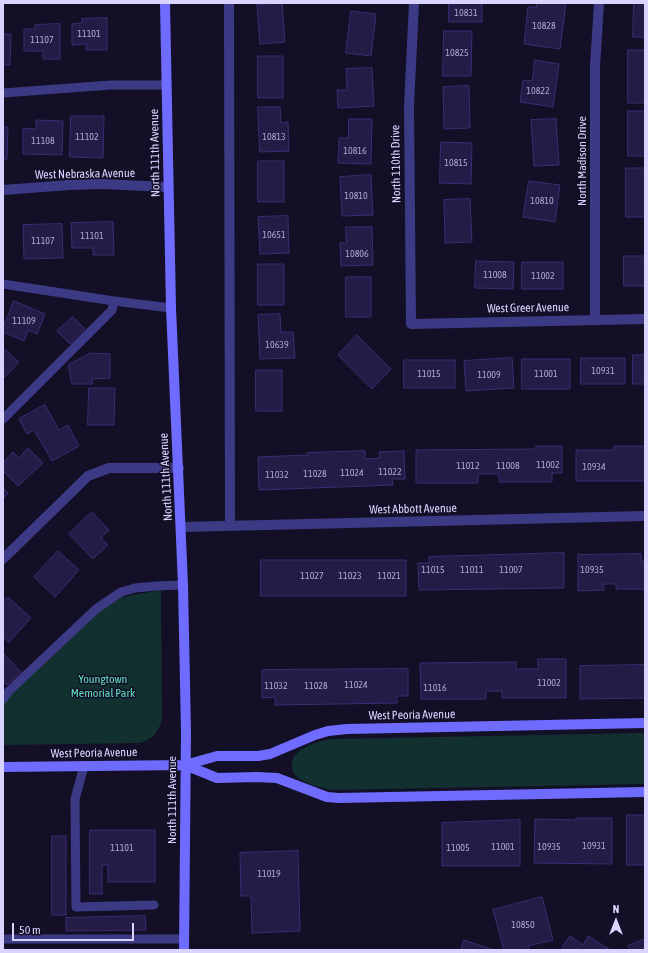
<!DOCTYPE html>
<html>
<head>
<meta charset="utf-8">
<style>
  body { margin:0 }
  #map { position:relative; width:648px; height:953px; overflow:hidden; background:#130f26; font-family:"Asap Condensed",sans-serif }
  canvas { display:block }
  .frame { position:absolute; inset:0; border:4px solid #d9d4ff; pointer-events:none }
  .north { position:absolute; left:596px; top:901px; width:40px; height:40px; -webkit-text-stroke:3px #130f26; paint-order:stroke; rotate:0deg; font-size:11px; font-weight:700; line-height:16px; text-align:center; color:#d9d4ff }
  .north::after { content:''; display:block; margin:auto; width:14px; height:18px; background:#d9d4ff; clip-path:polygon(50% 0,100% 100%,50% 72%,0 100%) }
  .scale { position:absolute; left:12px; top:923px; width:122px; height:18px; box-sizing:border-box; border:2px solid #d9d4ff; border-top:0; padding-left:5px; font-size:12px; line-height:14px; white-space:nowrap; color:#d9d4ff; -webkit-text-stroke:3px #130f26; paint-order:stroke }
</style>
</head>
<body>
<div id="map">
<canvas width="648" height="953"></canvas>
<div class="frame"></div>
<div class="north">N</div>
<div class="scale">50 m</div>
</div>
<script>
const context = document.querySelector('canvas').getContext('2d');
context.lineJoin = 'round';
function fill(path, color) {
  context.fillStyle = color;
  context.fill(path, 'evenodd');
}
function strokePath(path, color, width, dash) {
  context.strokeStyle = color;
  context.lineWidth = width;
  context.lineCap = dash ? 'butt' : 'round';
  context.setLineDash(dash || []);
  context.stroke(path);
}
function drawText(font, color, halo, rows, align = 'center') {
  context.font = font + ' "Asap Condensed",sans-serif';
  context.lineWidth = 3;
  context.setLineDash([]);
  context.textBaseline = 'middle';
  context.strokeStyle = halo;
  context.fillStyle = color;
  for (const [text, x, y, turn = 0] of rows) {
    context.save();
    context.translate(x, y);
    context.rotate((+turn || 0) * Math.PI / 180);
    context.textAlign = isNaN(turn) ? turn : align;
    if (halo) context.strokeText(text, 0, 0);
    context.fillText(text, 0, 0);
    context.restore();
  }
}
fill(new Path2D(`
  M161,590l1,130c-5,14 -8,18 -22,23l-137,2v-42l94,-92 25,-14z
  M645,733v51l-313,6c-11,-3 -25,-5 -35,-13 -3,-3 -5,-6 -5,-10 -2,-19 25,-25 39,-28z`), '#12302f');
const building = new Path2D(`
  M282,3l3,39 -25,2 -3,-39z
  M449,3h33v19h-33z
  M537,3h29l-6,46 -36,-5 4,-37h8z
  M634,3h11v34h-12z
  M351,11l25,3 -5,42 -25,-3z
  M107,18v32h-21v-6l-14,1v-21l10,-1v-4z
  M60,24v35h-17v-8h-19v-22h11v-4z
  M444,31h28l-1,45h-28z
  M3,34h8l-1,31h-7z
  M628,50h17v53h-17z
  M258,56h25v42h-25z
  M535,60l24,4 -6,43 -33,-5 3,-22 9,1z
  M372,68l2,38 -36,2 -1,-18h10l-1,-21z
  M469,86l1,42 -26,1 -1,-42z
  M258,107h22l1,16 7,-1 1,29 -29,1z
  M628,111h17v45h-17z
  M71,116h33l-1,42 -33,-1z
  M349,119h23l-1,45 -33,-1 1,-25h9z
  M556,119l3,46 -25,1 -3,-46z
  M36,120l27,1 -1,34 -39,-1v-26l13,1z
  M3,127h5l-1,32h-4z
  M441,142l31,1 -1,41 -31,-1z
  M258,161h26v41h-26z
  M626,168h19v49h-19z
  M371,175l2,40 -31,1 -2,-39z
  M529,181l31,4 -5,37 -32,-5z
  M470,199l2,43 -27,1 -1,-43z
  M288,216l1,37 -29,1 -2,-37z
  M113,222l1,33h-21v-7h-21l-1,-25z
  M62,224l1,34 -39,1 -1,-34z
  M346,227h26l1,38 -32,1 -1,-23h6z
  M624,256h21v30h-21z
  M476,261l38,1 -1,27 -38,-1z
  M522,262h41v27h-41z
  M258,264h26v41h-26z
  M346,277h25v40h-25z
  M14,301l31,13 -8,20 -9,-4 -4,11 -21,-9v-4z
  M280,314l1,18h12l2,26 -35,1 -2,-44z
  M73,317l12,12 -15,15 -13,-13z
  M357,335l34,34 -19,20 -34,-34z
  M3,348l16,14 -14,15 -2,-2z
  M91,353l19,1v24l-18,1 1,5h-21l-4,-19z
  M633,355h12v29h-12z
  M512,358l2,30 -48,3 -2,-30z
  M581,358h44v26h-44z
  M522,359h48v30h-48z
  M404,360h51v28h-51z
  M256,370h26v41h-26z
  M89,388h26l-1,37h-26z
  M45,405l14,25 9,-5 11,21 -27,15 -18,-31 -7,4 -8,-15z
  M536,446h26v27h-10v9h-53v-8h-21v9h-62v-33l120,-1z
  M614,446h31v35h-69v-31h38z
  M28,448l15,15 -25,23 -15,-15v-4l4,-3 -3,-2 9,-10 6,6z
  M365,451v8l15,-1 -1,-6 25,-1 1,28h-13l1,6 -134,5 -1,-33 50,-2v-2z
  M3,488l5,5 -5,6z
  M92,512l17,18 -8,8 7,7 -15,14 -24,-25z
  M58,551l21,19 -24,27 -21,-20z
  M564,553v35l-145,2 -1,-27h11v-6z
  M641,554v8l4,-1v28h-29v-5h-13l1,6 -26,1v-36z
  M261,560h145v36h-145z
  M8,597l23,21 -22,24 -6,-5v-35z
  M3,653l18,19 -14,13 -4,-5z
  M538,659h28v39h-64v-7h-16v8h-65l-1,-36 96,-1v7h22z
  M645,665v33l-65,1v-33z
  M408,669v27h-11v7l-122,2v-8l-13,1v-28z
  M627,815h18v50h-18z
  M576,818h36v46l-78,-1 1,-44 41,1z
  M520,820v46h-78v-43z
  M90,830h65v52h-47v-17h-6v29h-12z
  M52,836h14v79h-14z
  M298,851l2,80 -48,2 -1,-37h-10l-1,-43z
  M542,897l11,43 -25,6 1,4h-25l-11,-40z
  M145,916l1,14 -80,1v-13z
  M570,936l13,9 5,-9 21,13 -48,1z
  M645,939v11h-15l-2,-4z
  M464,940l30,10h-33z`);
fill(building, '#241b47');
strokePath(building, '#3b2d73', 1);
strokePath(new Path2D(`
  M3,93l108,-8h56
  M3,284l111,17 57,7
  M3,419l109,-109 2,-9
  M3,699l6,-8 87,-82 25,-17 14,-4 21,-2 27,-1
  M84,766l-9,33 1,108 78,-2
  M3,939h181`), '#3d3a85', 9);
strokePath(new Path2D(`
  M229,3l1,523
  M414,3l-5,103 2,218 234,-5
  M3,190l66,-5 32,-1 67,3
  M595,320v-254l4,-63
  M181,527l464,-11
  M3,559l85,-83 21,-8h70`), '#3d3a85', 10);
strokePath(new Path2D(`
  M165,3l6,305 12,277 3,147 -2,218
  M185,765l32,13 40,-1 20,1 50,19 12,1 306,-6
  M3,767l182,-2 32,-9h41l12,-2 45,-19 13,-4 19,-2 298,-6`), '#6f6bff', 10);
drawText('10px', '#aca6d1', null, [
  ["10831",466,13],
  ["10828",544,26],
  ["11101",89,34],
  ["11107",42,40],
  ["10825",457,53],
  ["10822",538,91],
  ["11102",87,137],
  ["10813",274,137],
  ["11108",43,141],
  ["10816",355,151],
  ["10815",456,163],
  ["10810",356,196],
  ["10810",542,201],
  ["10651",274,235],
  ["11101",92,236],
  ["11107",43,241],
  ["10806",357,254],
  ["11008",495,275],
  ["11002",543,276],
  ["11109",24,321],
  ["10639",277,345],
  ["10931",603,371],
  ["11015",429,374],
  ["11001",546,374],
  ["11009",489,375],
  ["11002",548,465],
  ["11012",468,466],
  ["11008",508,466],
  ["10934",594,467],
  ["11022",390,472],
  ["11024",352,473],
  ["11028",315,474],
  ["11032",277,475],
  ["11015",433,570],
  ["11011",472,570],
  ["11007",511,570],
  ["10935",592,570],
  ["11027",312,576],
  ["11023",350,576],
  ["11021",389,576],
  ["11002",549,683],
  ["11024",356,685],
  ["11032",276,686],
  ["11028",316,686],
  ["11016",435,688],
  ["10931",594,846],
  ["11001",503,847],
  ["10935",549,847],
  ["11101",122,848],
  ["11005",458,848],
  ["11019",269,874],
  ["10850",523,925]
]);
drawText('12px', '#d9d4ff', '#130f26', [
  ["North 111th Avenue",155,153,-91],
  ["North Madison Drive",582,161,-90],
  ["North 110th Drive",396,164,-91],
  ["West Nebraska Avenue",85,174,-1],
  ["West Greer Avenue",528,308,-1],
  ["North 111th Avenue",166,477,-93],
  ["West Abbott Avenue",413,509,-1],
  ["West Peoria Avenue",412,715,-1],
  ["West Peoria Avenue",94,753,-1],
  ["North 111th Avenue",172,800,-90]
]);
drawText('12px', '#5fe0c0', '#130f26', [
  ["Youngtown",103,679],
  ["Memorial Park",103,693]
]);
</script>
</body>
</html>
